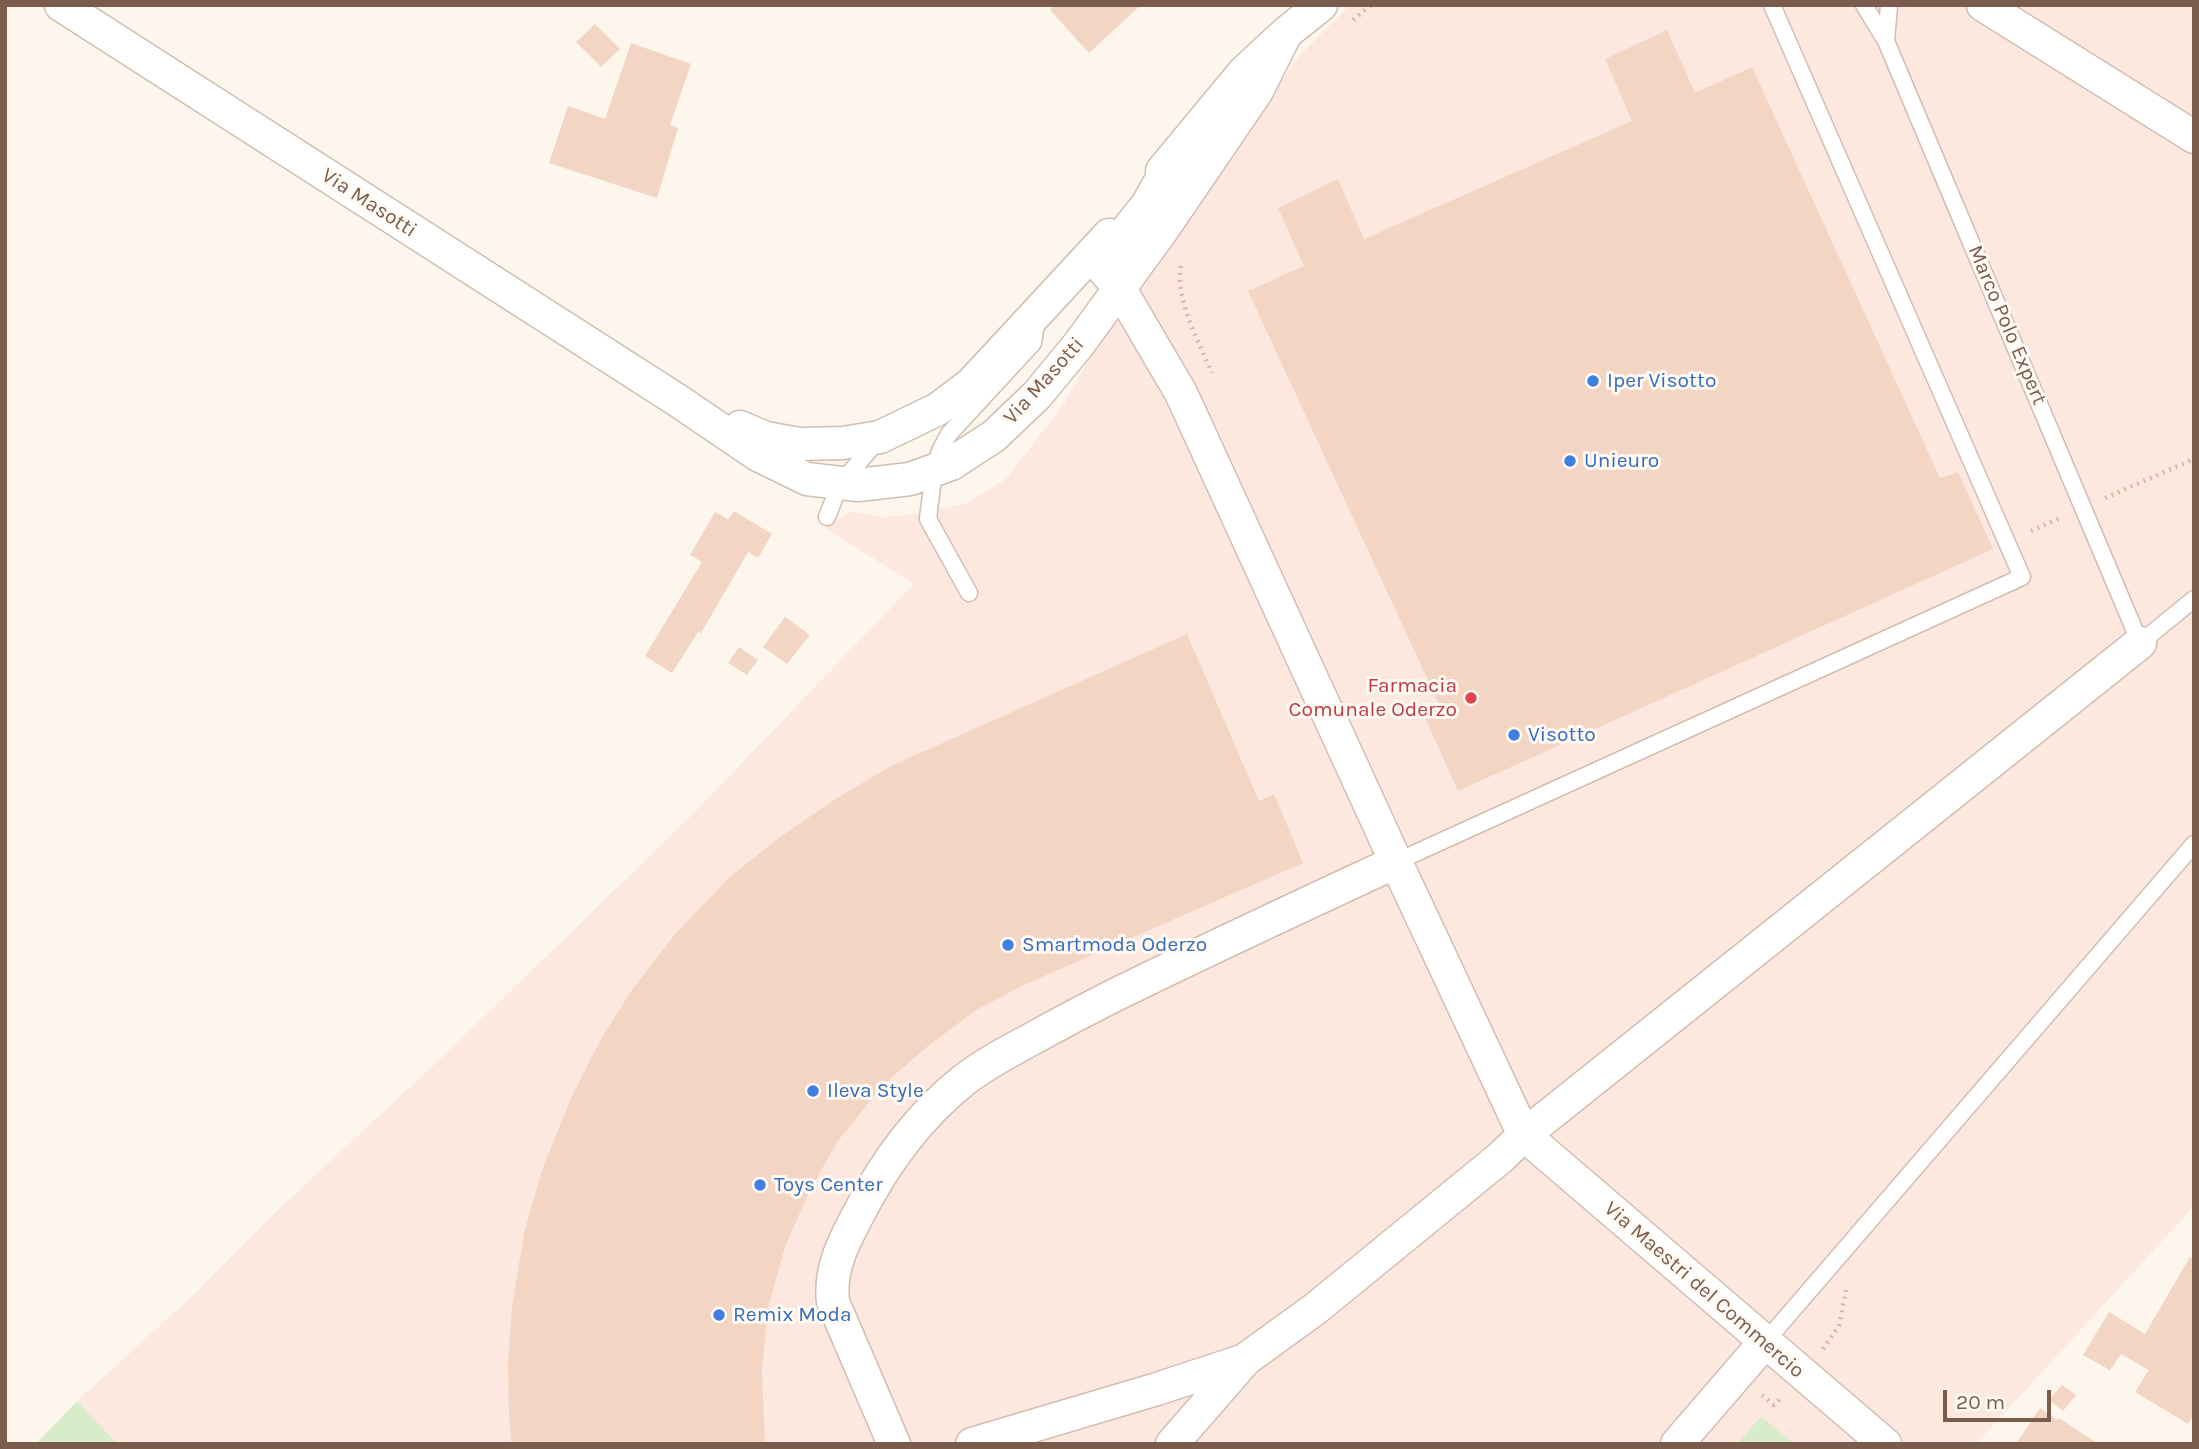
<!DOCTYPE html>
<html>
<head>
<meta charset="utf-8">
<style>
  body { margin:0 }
  #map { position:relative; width:2199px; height:1449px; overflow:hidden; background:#fdf6ec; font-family:Karla,sans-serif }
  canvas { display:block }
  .frame { position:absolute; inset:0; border:7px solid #7a5c4d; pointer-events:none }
  .scale { position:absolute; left:1943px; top:1390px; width:108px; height:32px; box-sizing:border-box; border:4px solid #7a5c4d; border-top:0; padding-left:9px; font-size:21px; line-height:24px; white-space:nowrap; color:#7a5c4d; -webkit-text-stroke:5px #fffaf3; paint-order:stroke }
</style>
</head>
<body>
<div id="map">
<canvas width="2199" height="1449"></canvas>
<div class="frame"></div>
<div class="scale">20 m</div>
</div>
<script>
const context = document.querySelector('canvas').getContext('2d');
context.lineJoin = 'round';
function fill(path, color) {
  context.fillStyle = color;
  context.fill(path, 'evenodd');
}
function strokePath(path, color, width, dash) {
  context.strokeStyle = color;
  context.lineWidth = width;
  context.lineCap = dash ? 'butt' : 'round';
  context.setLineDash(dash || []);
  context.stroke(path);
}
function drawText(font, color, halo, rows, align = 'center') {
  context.font = font + ' Karla,sans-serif';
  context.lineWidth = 6;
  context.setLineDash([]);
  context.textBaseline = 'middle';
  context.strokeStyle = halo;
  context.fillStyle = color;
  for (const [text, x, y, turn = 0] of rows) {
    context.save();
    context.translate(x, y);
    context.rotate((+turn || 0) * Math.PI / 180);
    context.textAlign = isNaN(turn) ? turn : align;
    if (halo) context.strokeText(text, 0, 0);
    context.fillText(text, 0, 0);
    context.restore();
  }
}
fill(new Path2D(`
  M1350,5h844v1201l-218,238h-1858l-41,-43 120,-109 67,-69 187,-174 241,-234 222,-231 -89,-56 25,-16 34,5 36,-3 47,-11 39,-24 58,-75 68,-121 167,-227z`), '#fde8e0');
fill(new Path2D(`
  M77,1401l41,43h-82z
  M1761,1416l33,28h-57z`), '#d8ecc9');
fill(new Path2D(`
  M1055,5h86l-52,48 -39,-43z
  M595,24l25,25 -19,18 -25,-25z
  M1667,30l28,63 57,-26 188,411 18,-6 35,77 -535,242 -35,-78 16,-9 -191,-413 56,-25 -26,-58 60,-29 26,60 268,-118 -27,-62z
  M631,43l60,21 -21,61 8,3 -21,70 -108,-35 19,-57 37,13z
  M734,511l38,23 -14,24 -10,-6 -47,81 -3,-1 -26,41 -27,-17 57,-94 -12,-7 25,-43 13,7z
  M785,617l25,18 -23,29 -24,-17z
  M1187,634l72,167 15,-7 29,69 -277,121 -50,26 -48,36 -45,39 -46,57 -28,50 -24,55 -17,61 -6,63 3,73h-253l-3,-26 -1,-56 4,-55 12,-74 18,-63 29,-72 29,-57 29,-47 47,-61 55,-57 49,-39 57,-39 56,-33z
  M739,647l19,13 -11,15 -19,-12z
  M2190,1257l4,3v154l-6,10 -53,-32 14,-22 -28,-16 -11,16 -27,-15 26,-43 36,22z
  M2062,1385l14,10 -13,16 -14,-11z
  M2040,1408l17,12 2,-2 39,26h-82z`), '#f3d5c3');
const lane = new Path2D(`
  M1864,5l22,36
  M1889,5l-3,36 254,602 54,-44
  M827,517l13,-33 39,-45
  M969,593l-41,-74 6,-49 6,-19 9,-17 84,-91 4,-25
  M1396,862l626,-285 -250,-572
  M1765,1342l429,-498`);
const street = new Path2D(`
  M61,5l616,395 81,55 49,24 51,6 52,-6 41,-15 43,-28 43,-41 42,-51 84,-115 94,-138 29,-58
  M1983,5l211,132
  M1174,157l-27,48 -43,54 -1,10 17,20 61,104 215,469 128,273 361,309
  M1162,171l82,-99 42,-39 35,-28
  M740,427l26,11 33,6 44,-1 37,-6 58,-28 33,-25 138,-149
  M894,1444l-61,-142c-4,-33 11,-61 26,-89 26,-51 60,-97 105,-133 19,-15 42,-27 64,-39 29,-16 59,-32 89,-47 92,-45 186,-89 279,-132
  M972,1444l185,-55 88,-29
  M1172,1444l74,-85 69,-50 185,-151 24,-23 616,-492
  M1677,1444l88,-102`);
strokePath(lane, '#d1beb0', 19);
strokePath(street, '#d1beb0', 35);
strokePath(new Path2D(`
  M1353,20l18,-15
  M1181,266c-6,34 18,76 31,107
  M2105,498l89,-39
  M2031,531l31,-14
  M1823,1349l16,-23 7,-36
  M1762,1395l12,10 7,-7`), '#d9b8a5', 4.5, [2, 5]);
strokePath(lane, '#fff', 16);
strokePath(street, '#fff', 32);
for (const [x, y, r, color] of [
  [1593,381,7,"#3f7fe0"],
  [1570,461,7,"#3f7fe0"],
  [1471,698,7,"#e0444e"],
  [1514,735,7,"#3f7fe0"],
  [1008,945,7,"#3f7fe0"],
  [813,1091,7,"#3f7fe0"],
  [760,1185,7,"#3f7fe0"],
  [719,1315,7,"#3f7fe0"]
]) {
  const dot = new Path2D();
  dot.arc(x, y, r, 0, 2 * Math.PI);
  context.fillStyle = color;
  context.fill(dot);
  strokePath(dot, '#fffaf3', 2.5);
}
drawText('21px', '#7a5c4d', '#fffaf3', [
  ["Via Masotti",369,203,33],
  ["Marco Polo Expert",2007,325,67],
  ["Via Masotti",1044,381,-48],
  ["Via Maestri del Commercio",1704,1290,41]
]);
drawText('21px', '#366cbe', '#fffaf3', [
  ["Iper Visotto",1607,381],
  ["Unieuro",1584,461],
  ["Visotto",1528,735],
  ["Smartmoda Oderzo",1022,945],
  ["Ileva Style",827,1091],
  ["Toys Center",774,1185],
  ["Remix Moda",733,1315]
], 'left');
drawText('21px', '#be3a42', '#fffaf3', [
  ["Farmacia",1457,686],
  ["Comunale Oderzo",1457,710]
], 'right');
</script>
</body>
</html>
